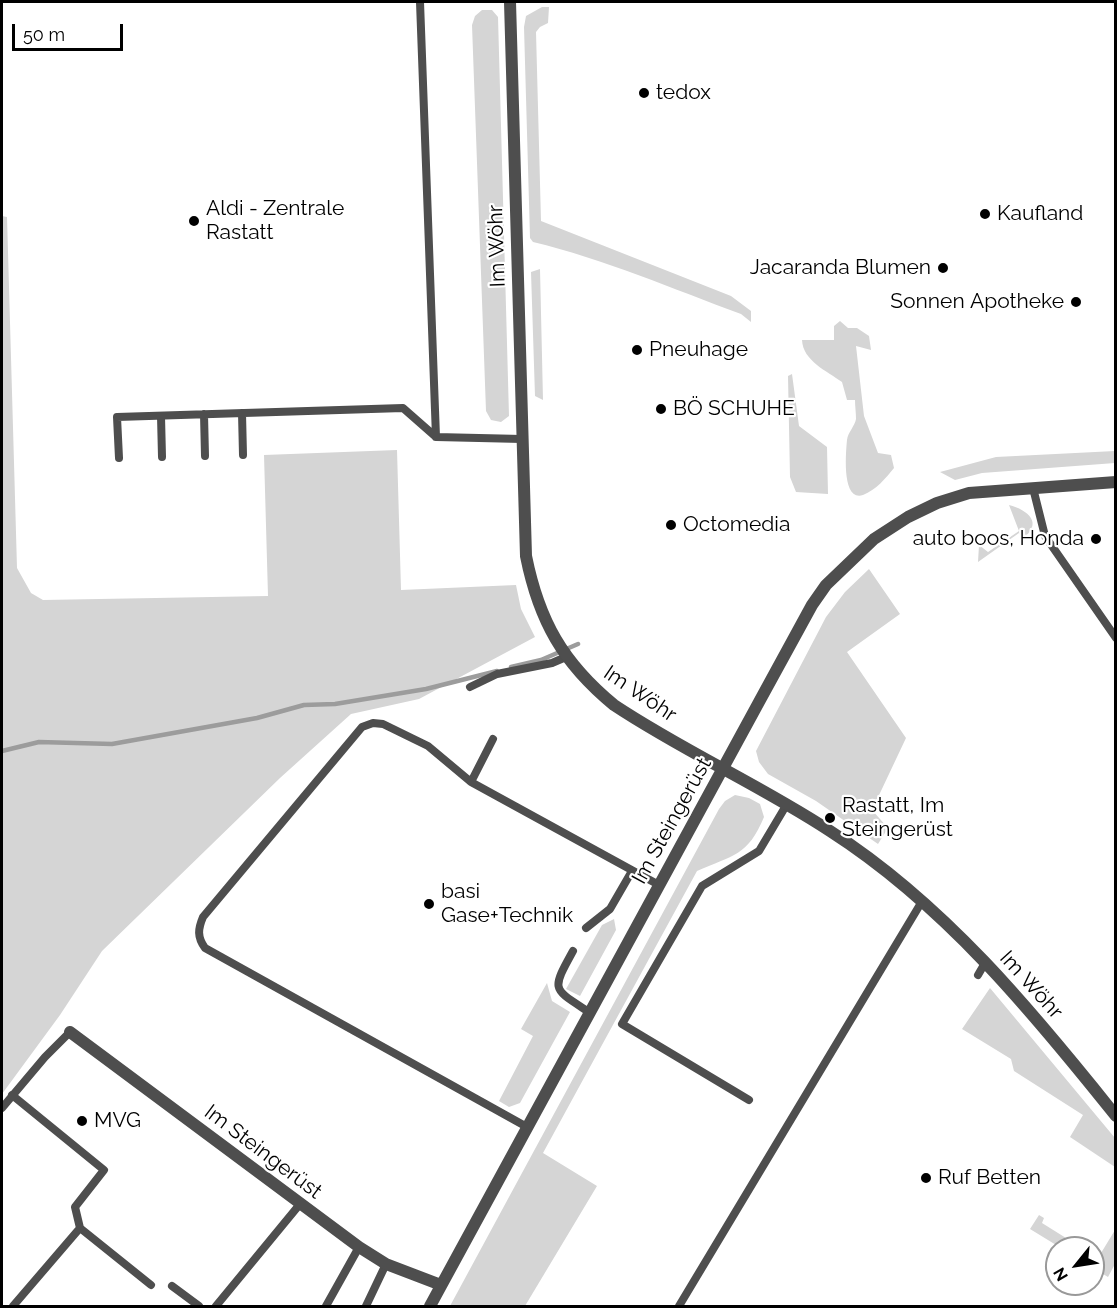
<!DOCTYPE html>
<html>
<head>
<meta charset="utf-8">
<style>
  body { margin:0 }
  #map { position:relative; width:1117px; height:1308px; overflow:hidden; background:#fff; font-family:Raleway,sans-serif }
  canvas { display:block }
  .frame { position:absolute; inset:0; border:3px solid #000; pointer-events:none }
  .north { position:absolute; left:1045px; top:1236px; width:60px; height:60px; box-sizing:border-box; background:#fff; border:2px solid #999; border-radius:50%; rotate:240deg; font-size:16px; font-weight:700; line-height:24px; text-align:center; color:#000 }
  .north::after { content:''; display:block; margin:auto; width:21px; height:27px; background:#000; clip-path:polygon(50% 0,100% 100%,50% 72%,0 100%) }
  .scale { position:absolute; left:12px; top:24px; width:111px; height:27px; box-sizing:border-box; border:3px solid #000; border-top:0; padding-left:8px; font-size:18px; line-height:21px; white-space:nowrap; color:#000; -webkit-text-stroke:4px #fff; paint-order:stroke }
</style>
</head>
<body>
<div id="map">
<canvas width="1117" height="1308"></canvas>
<div class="frame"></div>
<div class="north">N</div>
<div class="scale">50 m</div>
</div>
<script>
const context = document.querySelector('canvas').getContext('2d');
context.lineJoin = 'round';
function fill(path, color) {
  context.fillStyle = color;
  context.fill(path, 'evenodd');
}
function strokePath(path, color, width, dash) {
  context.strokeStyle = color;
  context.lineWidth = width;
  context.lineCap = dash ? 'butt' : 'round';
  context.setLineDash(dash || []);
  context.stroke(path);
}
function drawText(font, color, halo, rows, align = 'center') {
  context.font = font + ' Raleway,sans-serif';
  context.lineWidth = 4.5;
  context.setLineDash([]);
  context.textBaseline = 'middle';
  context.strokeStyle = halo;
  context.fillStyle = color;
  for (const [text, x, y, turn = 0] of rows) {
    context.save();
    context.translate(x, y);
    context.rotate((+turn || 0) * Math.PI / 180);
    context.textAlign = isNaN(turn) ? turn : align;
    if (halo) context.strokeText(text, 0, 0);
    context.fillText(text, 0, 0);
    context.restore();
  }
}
fill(new Path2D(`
  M542,7h7l-1,16 -8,4 -4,5 5,189 190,75 20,15v11l-10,-8c-68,-25 -137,-55 -208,-72l-3,-4 -6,-211 2,-11z
  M482,10h10l6,7 11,399 -8,6 -10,-2 -5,-9 -14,-386 3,-9z
  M2,216l5,1 10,351 14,25 12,7 225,-4 -4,-141 133,-5 4,140 115,-5 5,24 14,28 -116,62 -68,15 -71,64 -178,173 -42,64 -58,79z
  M540,269l3,131 -8,-4 -4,-124z
  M840,321l8,7h9l12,8 2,14 -15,-4 8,70 14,37 13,2 3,13c-8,10 -18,22 -31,27 -22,7 -17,-44 -16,-55 1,-8 8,-14 9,-21 0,-6 -1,-13 -1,-19h-8l-5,-18c-15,-11 -39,-21 -40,-42h32v-14z
  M792,374l7,52 28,21 1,47 -32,-2 -6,-15 -2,-101z
  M1115,451v12l-133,10 -27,7 -15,-8 56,-15z
  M1009,505c19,5 35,18 13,34l-3,-6 -41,29 1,-17 9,7 31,-21z
  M869,569l31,45 -53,38 59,86 -34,72 16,18 -10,16 -62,-43 -48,-27 -9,-12 -3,-11 70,-134 19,-25z
  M735,795l14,3 11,6 4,13c-16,39 -31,38 -67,54l-154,282 54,33 -72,120h-75l269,-497 6,-8z
  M614,919l2,11 -36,66 -14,-7 36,-64z
  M547,983l5,18 18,11 -50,91 -11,4 -10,-6 34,-65 -12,-7z
  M990,988l125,150v29l-45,-30 13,-22 -69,-44 -3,-12 -49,-30z
  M1039,1215l5,3 -2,5 40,25h-21l-31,-19z
  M1115,1230v34l-7,13 -15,-9v-13l5,3z`), '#d5d5d5');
strokePath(new Path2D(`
  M511,667l30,-7 37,-16
  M2,751l37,-9 73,2 145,-26 47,-13 31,-1 91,-15 71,-18`), '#9c9c9c', 4.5);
strokePath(new Path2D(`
  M420,2l16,435
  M242,413l1,42
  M204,414l1,42
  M161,416l1,41
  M119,458l-2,-41 286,-9 33,29 86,2
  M1033,488l12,48 71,102
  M470,687l27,-13 55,-11 14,-6
  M471,782l22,-43
  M586,928l24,-19 22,-38
  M573,951c-22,40 -21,37 16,61
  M978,975l7,-12
  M12,1095l92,75 -29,37 5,21 71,57
  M749,1100l-127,-76 80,-138 57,-35 28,-47
  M2,1108l43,-51 25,-25
  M527,1127l-322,-179c-8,-11 -7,-19 -2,-31l159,-190 11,-4 10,1 45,22 43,36 188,103
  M172,1286l27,20
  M13,1306l67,-78
  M216,1306l84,-102
  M326,1306l33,-59
  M366,1306l20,-42
  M679,1306l242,-403`), '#4e4e4e', 8);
strokePath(new Path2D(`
  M510,2l16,554c13,65 37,107 88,149 69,46 146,80 216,126 114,73 202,180 286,285
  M70,1032l289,215 27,17 55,21
  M430,1306l329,-604 53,-97 14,-20 48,-46 34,-22 29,-14 32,-10 147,-11`), '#4e4e4e', 12);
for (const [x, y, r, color] of [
  [644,93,6,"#000"],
  [985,214,6,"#000"],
  [194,221,6,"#000"],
  [943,268,6,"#000"],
  [1076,302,6,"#000"],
  [637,350,6,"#000"],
  [661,409,6,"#000"],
  [671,525,6,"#000"],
  [1096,539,6,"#000"],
  [830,818,6,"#000"],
  [429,904,6,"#000"],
  [82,1121,6,"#000"],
  [926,1178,6,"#000"]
]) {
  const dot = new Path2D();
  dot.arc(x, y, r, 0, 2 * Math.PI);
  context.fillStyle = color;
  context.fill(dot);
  strokePath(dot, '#fff', 2);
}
drawText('21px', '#000', '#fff', [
  ["tedox",656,93],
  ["Aldi - Zentrale",206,209],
  ["Rastatt",206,233],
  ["Kaufland",997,214],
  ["Jacaranda Blumen",931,268,"right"],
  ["Sonnen Apotheke",1064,302,"right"],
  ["Pneuhage",649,350],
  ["BÖ SCHUHE",673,409],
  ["Octomedia",683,525],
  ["auto boos, Honda",1084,539,"right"],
  ["Rastatt, Im",842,806],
  ["Steingerüst",842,830],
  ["basi",441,892],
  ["Gase+Technik",441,916],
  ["MVG",94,1121],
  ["Ruf Betten",938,1178]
], 'left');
drawText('21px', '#000', '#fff', [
  ["Im Wöhr",497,246,-92],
  ["Im Wöhr",640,694,34],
  ["Im Steingerüst",672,821,-61],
  ["Im Wöhr",1031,985,48],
  ["Im Steingerüst",263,1152,37]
]);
</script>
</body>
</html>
